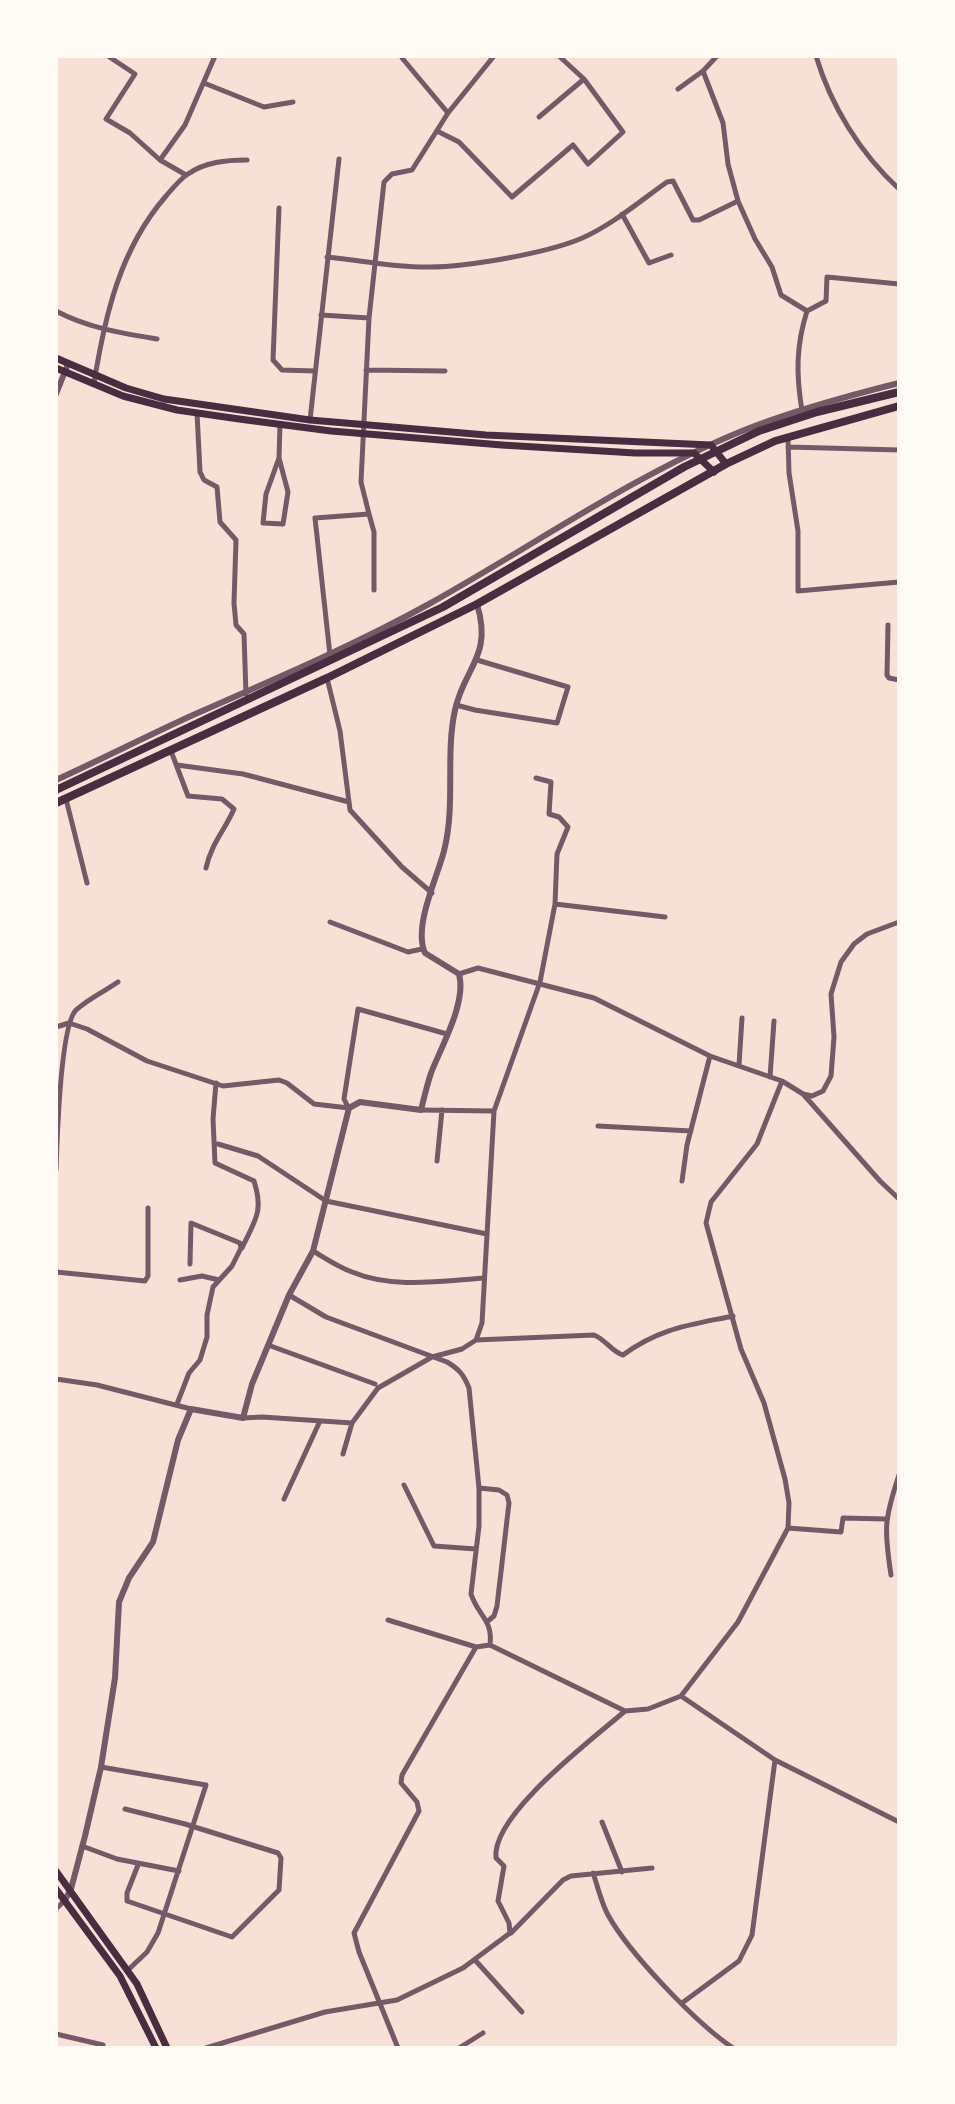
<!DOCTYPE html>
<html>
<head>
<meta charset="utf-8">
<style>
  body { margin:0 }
  #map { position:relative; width:955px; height:2104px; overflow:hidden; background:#f7e1d7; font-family:"Open Sans",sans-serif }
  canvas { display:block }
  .frame { position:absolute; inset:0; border:58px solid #fffaf5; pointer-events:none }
</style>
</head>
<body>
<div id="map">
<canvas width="955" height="2104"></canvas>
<div class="frame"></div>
</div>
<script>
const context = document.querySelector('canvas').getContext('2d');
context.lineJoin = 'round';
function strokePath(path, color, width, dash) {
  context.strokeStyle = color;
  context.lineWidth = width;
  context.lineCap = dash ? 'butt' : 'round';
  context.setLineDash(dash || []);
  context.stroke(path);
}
strokePath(new Path2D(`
  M108,56l27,18 -29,45 24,14 30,27
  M717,56l-14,15 20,52 5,41 10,37 17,38 17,28 9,28 26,16 19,-10 1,-24 72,7
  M816,56c15,50 44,97 83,133
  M402,58l46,55
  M204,83l60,24 29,-5
  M678,89l25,-18
  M539,117l45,-38
  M437,131l22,11 53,55 61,-52 15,19 35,-32 -39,-53 -25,-23
  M186,175l-26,-15 25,-35 30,-69
  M279,208l-6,152 9,10 33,1
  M622,214l27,49 22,-8
  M327,257c34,3 69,11 103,10 38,0 116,-14 150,-28 31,-13 60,-38 87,-57l6,-1 20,39h6l39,-19
  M56,311c32,17 65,22 101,28
  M321,315l48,3
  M366,370l79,1
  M94,383c11,-68 26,-134 72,-187 6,-7 14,-17 22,-22 17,-12 38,-14 59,-14
  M802,411c-6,-37 -6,-65 5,-100
  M197,413l3,59 4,8 13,7 3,35 16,18 -2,63 2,22 8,9 2,60
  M310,420l29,-261
  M788,438l1,35 9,58v60l101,-9
  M788,447l111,3
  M279,458l-13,36 -3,29 20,1 5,-32 -9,-34 1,-34
  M369,514l5,18v58
  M888,625l-1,50 2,3 10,2
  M330,655l-15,-137 54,-4 -8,-32 8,-164 15,-136 8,-8 20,-4 36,-57 46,-57
  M327,678l13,53 10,79 52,57 30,26
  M456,705l19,5 82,13 11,-36 -91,-27
  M171,751l17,45 34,3 12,10c-9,21 -23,35 -28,59
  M177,765l66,9 106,28
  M66,799l21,84
  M555,904l110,13
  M330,922l78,30 14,-3
  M459,974l19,-6 116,30 116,58 72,25 21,13 9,2 11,-5 8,-15 3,-39 -3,-43 10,-32 13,-18 13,-10 32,-12
  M56,1027l13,-4 18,6 60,32 76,25 56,-6 8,3 27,21 35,4
  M739,1065l3,-47
  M770,1077l4,-56
  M216,1083l-3,36 2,44 39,18c10,31 1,39 -12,67
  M803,1094l77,87 19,18
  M348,1107l-4,-8 14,-90 89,25
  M494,1111l46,-129 15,-78 2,-50 11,-27 -9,-10 -10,-3 2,-32 -15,-4
  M598,1126l93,5
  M218,1144l40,12 68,45 161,33
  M437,1161l5,-51
  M56,1170c1,-28 4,-144 20,-160 12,-11 29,-19 42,-28
  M682,1181l5,-36 23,-89
  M313,1251c12,7 25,16 39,21 41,17 88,9 132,6
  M56,1272l89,9 3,-5v-68
  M180,1280l22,-4 17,4
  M289,1295l37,22 121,45c12,7 17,13 22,26l10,100v38l-8,68c7,22 22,25 19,51l135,66 23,-2 33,-13 57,-74 50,-94 1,-25 -4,-24 -21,-76 -23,-54 -35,-126 5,-21 46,-58 25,-63
  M476,1340l118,-5c11,4 18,17 29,20 36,-27 67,-30 110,-39
  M268,1345l107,39
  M56,1379l41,6 94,24
  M177,1404l12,-31 11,-13 7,-23v-22l6,-28 19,-21 9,-18 -1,-5 -49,-20 -1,41
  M243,1418l19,-1 90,6
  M343,1454l9,-31 26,-35 54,-31 30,-8 14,-9 6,-17 12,-212 -73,-1
  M404,1485l30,61 42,3
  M479,1488l20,2 8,5 2,8 -12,103 -3,10 -6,5
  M284,1499l36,-78
  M788,1528l53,4 2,-14 43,1
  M891,1575c-7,-46 -7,-55 8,-100
  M388,1620l88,27
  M681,1696l94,64 -23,175 -13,26 -57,42
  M775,1760l124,62
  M101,1767l105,18 -48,148 -11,19 -19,18
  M125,1809l60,15 93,29 3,5 -2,32 -47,47 -105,-36v-8l11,-28
  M602,1822l20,50
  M82,1846l35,13 62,12
  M593,1873c5,14 8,29 15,42 21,38 88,108 125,133
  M56,1909l9,-9
  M511,1933l52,-53 8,-4 81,-8
  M475,1960l47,52
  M56,2034l47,11 -1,3
  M206,2048l119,-36 72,-12 66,-32 47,-35 -1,-10 -11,-22 6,-35 -8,-8c-5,-43 97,-119 129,-147
  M398,2048l-39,-96 -5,-19 65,-122 -2,-9 -16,-19 1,-8 74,-128 14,-2
  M459,2048l24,-15`), '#755966', 5);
strokePath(new Path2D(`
  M56,394l12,-30
  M56,780c46,-21 91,-44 137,-65 80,-35 160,-69 236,-111 104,-58 203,-128 313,-173 50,-20 105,-35 157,-48
  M65,1900l6,-11 14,-53 16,-69 14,-89 4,-76 10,-24 24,-36 25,-102 13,-31 52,9 9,-34 37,-89 24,-44 36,-143 11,-6 61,8c3,-12 6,-25 10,-37 10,-26 36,-71 28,-99l-34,-21c-12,-26 12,-75 19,-102 12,-47 1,-95 11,-141 9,-43 38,-53 22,-106`), '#755966', 6);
strokePath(new Path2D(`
  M56,1871l81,113 30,64
  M56,1889l64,87 36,72`), '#4a2c40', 7);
strokePath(new Path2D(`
  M56,358l70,30 38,11 146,21 176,15 225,10 15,19
  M56,368l67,28 54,14 62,9 92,12 171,14 133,8h59l20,19`), '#4a2c40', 7);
strokePath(new Path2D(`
  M56,790l387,-183 241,-140 75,-36 58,-19 82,-20
  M56,803l271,-125 150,-74 249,-140 49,-23 124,-35`), '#4a2c40', 8);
</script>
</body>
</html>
